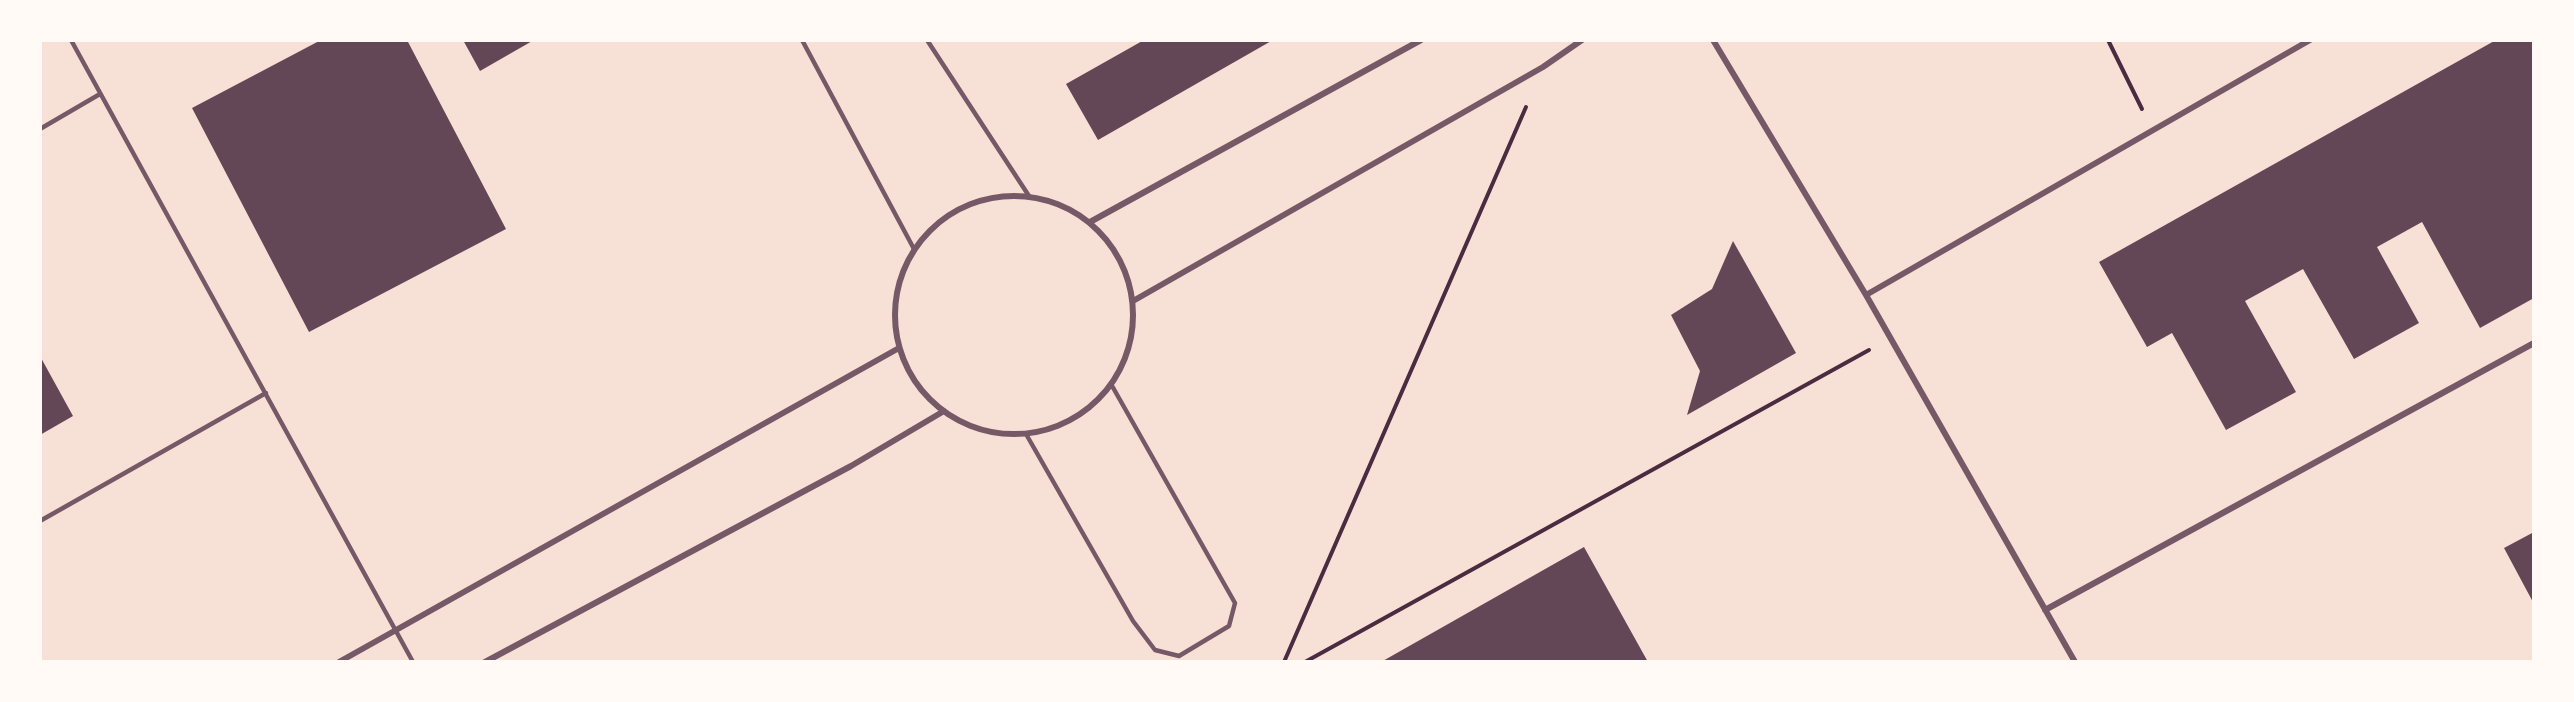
<!DOCTYPE html>
<html>
<head>
<meta charset="utf-8">
<style>
  body { margin:0 }
  #map { position:relative; width:2574px; height:702px; overflow:hidden; background:#f7e1d7; font-family:"IBM Plex Sans",sans-serif }
  canvas { display:block }
  .frame { position:absolute; inset:0; border:42px solid #fffaf5; pointer-events:none }
</style>
</head>
<body>
<div id="map">
<canvas width="2574" height="702"></canvas>
<div class="frame"></div>
</div>
<script>
const context = document.querySelector('canvas').getContext('2d');
context.lineJoin = 'round';
function fill(path, color) {
  context.fillStyle = color;
  context.fill(path, 'evenodd');
}
function strokePath(path, color, width, dash) {
  context.strokeStyle = color;
  context.lineWidth = width;
  context.lineCap = dash ? 'butt' : 'round';
  context.setLineDash(dash || []);
  context.stroke(path);
}
fill(new Path2D(`
  M321,40h86l99,189 -197,103 -117,-224z
  M463,40h71l-54,31z
  M1144,40h129l-175,100 -32,-56z
  M2496,40h38v258l-54,30 -58,-106 -45,25 42,76 -65,36 -51,-90 -58,32 51,91 -70,38 -54,-97 -25,14 -48,-85z
  M1733,241l63,112 -109,62 13,-44 -29,-56 41,-26z
  M40,356l33,60 -33,19z
  M2534,532v72l-30,-56z
  M1584,547l64,115h-267z`), '#644757');
strokePath(new Path2D(`
  M2108,40l34,69
  M1284,662l242,-555
  M1305,662l564,-312`), '#4a2c40', 4);
strokePath(new Path2D(`
  M71,40l342,622
  M802,40l112,209
  M927,40l102,156
  M40,129l60,-35
  M1026,434l107,187 22,29 24,6 50,-30 6,-23 -124,-219
  M40,521l226,-128`), '#755966', 4.5);
strokePath(new Path2D(`
  M1713,40l153,255 209,367
  M895 315a119 119 0 1 1 238 0a119 119 0 1 1-238 0Z
  M1090,222l331,-182
  M1866,295l444,-255
  M1133,301l410,-234 39,-27
  M2045,610l489,-267
  M339,662l560,-314
  M485,662l366,-196 93,-55`), '#755966', 6);
</script>
</body>
</html>
